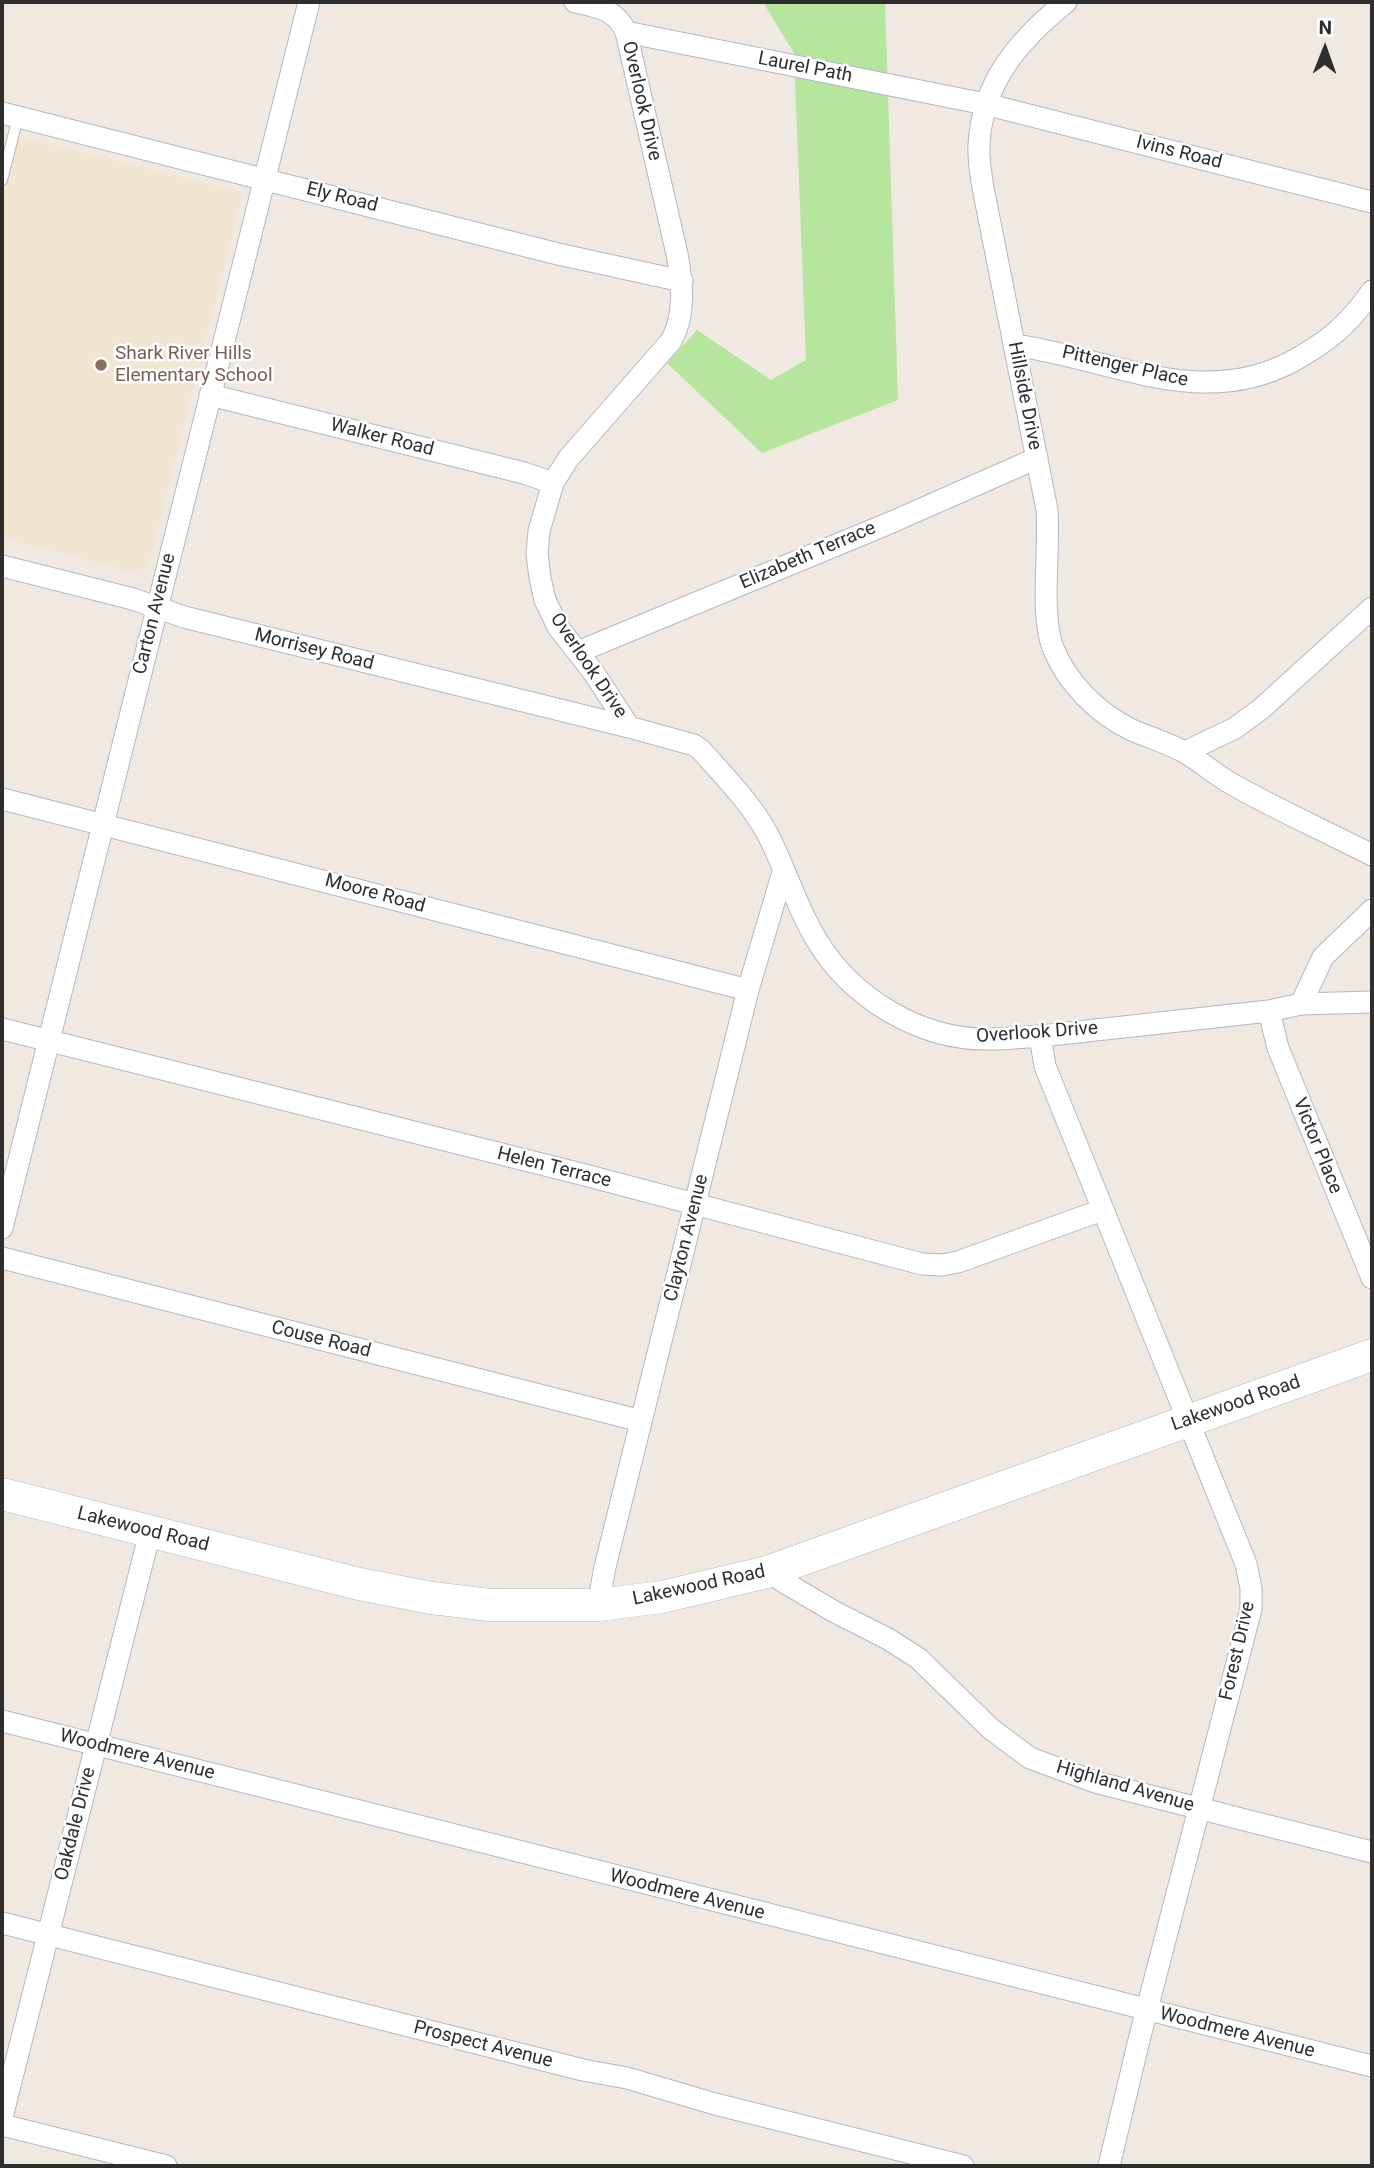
<!DOCTYPE html>
<html>
<head>
<meta charset="utf-8">
<style>
  body { margin:0 }
  #map { position:relative; width:1374px; height:2168px; overflow:hidden; background:#efe9e1; font-family:Roboto,sans-serif }
  canvas { display:block }
  .frame { position:absolute; inset:0; border:4px solid #2e2e2e; pointer-events:none }
  .north { position:absolute; left:1290px; top:14px; width:70px; height:70px; -webkit-text-stroke:5px #fff; paint-order:stroke; rotate:1deg; font-size:19px; font-weight:700; line-height:28px; text-align:center; color:#2e2e2e }
  .north::after { content:''; display:block; margin:auto; width:24px; height:32px; background:#2e2e2e; clip-path:polygon(50% 0,100% 100%,50% 72%,0 100%) }
</style>
</head>
<body>
<div id="map">
<canvas width="1374" height="2168"></canvas>
<div class="frame"></div>
<div class="north">N</div>
</div>
<script>
const context = document.querySelector('canvas').getContext('2d');
context.lineJoin = 'round';
function fill(path, color) {
  context.fillStyle = color;
  context.fill(path, 'evenodd');
}
function strokePath(path, color, width, dash) {
  context.strokeStyle = color;
  context.lineWidth = width;
  context.lineCap = dash ? 'butt' : 'round';
  context.setLineDash(dash || []);
  context.stroke(path);
}
function drawText(font, color, halo, rows, align = 'center') {
  context.font = font + ' Roboto,sans-serif';
  context.lineWidth = 5;
  context.setLineDash([]);
  context.textBaseline = 'middle';
  context.strokeStyle = halo;
  context.fillStyle = color;
  for (const [text, x, y, turn = 0] of rows) {
    context.save();
    context.translate(x, y);
    context.rotate((+turn || 0) * Math.PI / 180);
    context.textAlign = isNaN(turn) ? turn : align;
    if (halo) context.strokeText(text, 0, 0);
    context.fillText(text, 0, 0);
    context.restore();
  }
}
fill(new Path2D(`
  M2,132l241,60 -94,373 -6,10 -141,-37z`), '#f0e6d1');
fill(new Path2D(`
  M763,2h122l13,398 -136,53 -95,-90 30,-33 74,50 35,-20 -12,-307z`), '#b6e59e');
const lane = new Path2D(`
  M2,180l16,-63`);
const street = new Path2D(`
  M575,2c22,5 41,7 51,30l51,222c5,27 9,61 -6,87l-103,118 -15,24 -14,48 -2,23 3,24 5,22 13,27 36,46 35,54 65,18 7,5c23,26 49,52 66,83 18,34 29,73 49,106 35,59 104,101 172,100 39,0 78,-6 117,-10 55,-6 109,-12 164,-18l32,-7 22,-47 49,-47
  M1066,2c-47,38 -84,80 -87,143 -1,14 2,29 4,43l64,322c3,38 -7,105 6,138 14,35 45,66 79,82 18,8 37,13 54,23 15,9 29,21 44,30 46,26 95,48 142,72
  M626,32l359,72 387,98
  M2,113l556,141 124,27
  M1014,345c96,13 186,66 279,16 36,-20 56,-37 79,-70
  M210,395l314,78 29,10
  M2,566l131,33 51,18 445,110
  M578,652l314,-130 145,-64
  M1185,752l50,-24 26,-19 111,-101
  M2,799l746,191
  M1301,1004l71,-2
  M1269,1011l9,37 94,230
  M2,1029l579,145 341,90 20,1 16,-3 144,-52
  M1040,1036l5,30 201,498 5,24v21l-112,431 -30,126
  M2,1228l307,-1226
  M2,1258l639,163
  M767,1572l66,39 55,28 30,19 73,71 39,29 65,24 277,70
  M598,1605l7,-38 143,-577 35,-118
  M2,1721l1370,345
  M2,1923l581,147 44,8 88,26 248,62
  M2,2117l148,-585
  M2,2125l164,41`);
const secondary = new Path2D(`
  M2,1494l357,90 73,14 58,7h108l64,-8 105,-25 605,-217`);
strokePath(lane, '#b4b7c1', 12);
strokePath(street, '#b4b7c1', 23);
strokePath(secondary, '#b4b7c1', 33);
strokePath(lane, '#fff', 10);
strokePath(street, '#fff', 21);
strokePath(secondary, '#fff', 32);
for (const [x, y, r, color] of [
  [101,365,7,"#8d6e63"]
]) {
  const dot = new Path2D();
  dot.arc(x, y, r, 0, 2 * Math.PI);
  context.fillStyle = color;
  context.fill(dot);
  strokePath(dot, '#fff', 2.5);
}
drawText('19px', '#2e2e2e', '#fff', [
  ["Laurel Path",805,68,11],
  ["Overlook Drive",641,101,77],
  ["Ivins Road",1179,153,14],
  ["Ely Road",342,198,14],
  ["Pittenger Place",1125,367,13],
  ["Hillside Drive",1024,396,79],
  ["Walker Road",382,438,14],
  ["Elizabeth Terrace",808,556,-23],
  ["Carton Avenue",155,614,-76],
  ["Morrisey Road",314,650,14],
  ["Overlook Drive",588,666,56],
  ["Moore Road",375,894,15],
  ["Overlook Drive",1037,1033,-4],
  ["Victor Place",1317,1146,68],
  ["Helen Terrace",554,1168,14],
  ["Clayton Avenue",687,1238,-76],
  ["Couse Road",321,1340,14],
  ["Lakewood Road",1236,1404,-19],
  ["Lakewood Road",143,1530,14],
  ["Lakewood Road",699,1586,-12],
  ["Forest Drive",1238,1651,-77],
  ["Woodmere Avenue",137,1755,14],
  ["Highland Avenue",1125,1787,16],
  ["Oakdale Drive",76,1824,-76],
  ["Woodmere Avenue",687,1895,14],
  ["Woodmere Avenue",1237,2033,14],
  ["Prospect Avenue",483,2045,14]
]);
drawText('19px', '#785e54', '#fff', [
  ["Shark River Hills",115,354],
  ["Elementary School",115,376]
], 'left');
</script>
</body>
</html>
